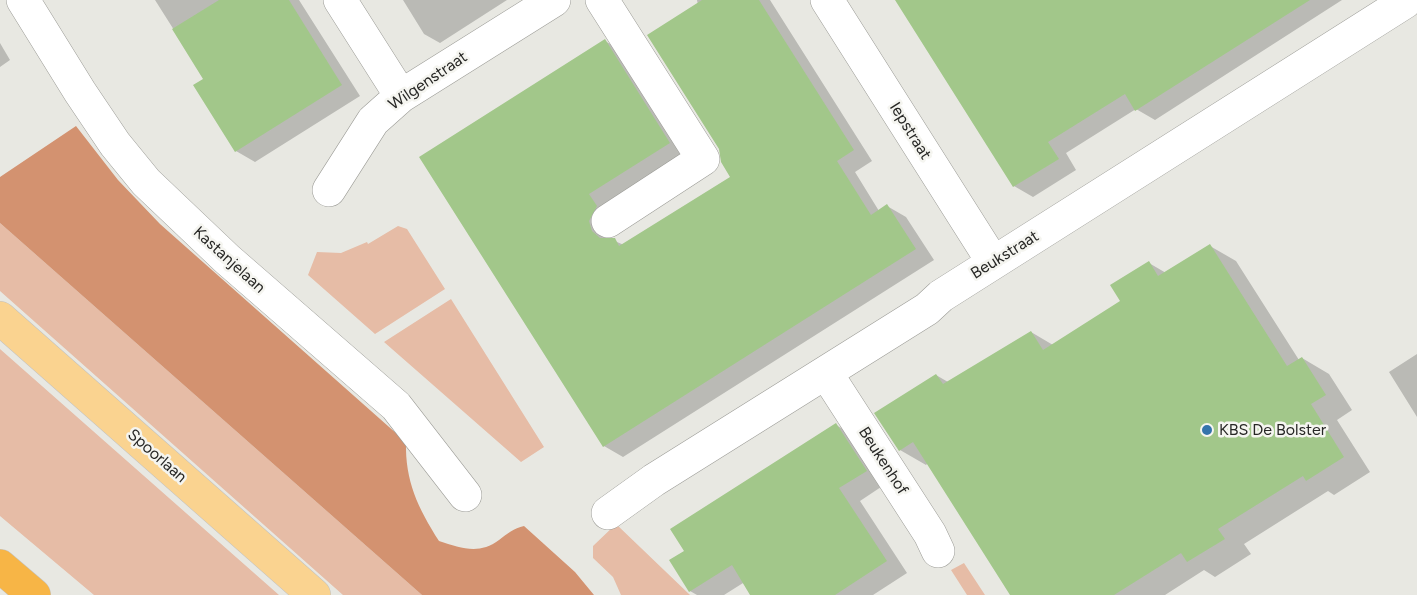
<!DOCTYPE html>
<html>
<head>
<meta charset="utf-8">
<style>
  body { margin:0 }
  canvas { display:block; background:#e8e8e2 }
</style>
</head>
<body>
<canvas width="1417" height="595"></canvas>
<script>
const context = document.querySelector('canvas').getContext('2d');
context.lineJoin = 'round';
function fill(path, color) {
  context.fillStyle = color;
  context.fill(path, 'evenodd');
}
function strokePath(path, color, width, dash) {
  context.strokeStyle = color;
  context.lineWidth = width;
  context.lineCap = dash ? 'butt' : 'round';
  context.setLineDash(dash || []);
  context.stroke(path);
}
function drawText(font, color, halo, rows, align = 'center') {
  context.font = font + ' Figtree,sans-serif';
  context.lineWidth = 5;
  context.setLineDash([]);
  context.textBaseline = 'middle';
  context.strokeStyle = halo;
  context.fillStyle = color;
  for (const [text, x, y, turn = 0] of rows) {
    context.save();
    context.translate(x, y);
    context.rotate((+turn || 0) * Math.PI / 180);
    context.textAlign = isNaN(turn) ? turn : align;
    if (halo) context.strokeText(text, 0, 0);
    context.fillText(text, 0, 0);
    context.restore();
  }
}
fill(new Path2D(`
  M0,223l422,372h-79l-343,-304z
  M398,226l9,3 38,60 -70,45 -67,-59 9,-23 24,1 26,-11 1,2z
  M451,299l93,148 -23,15 -137,-120z
  M0,349l279,246h-185l-94,-79z
  M616,524l73,70 1,1h-69l-8,-18 -20,-19v-12z
  M964,563l21,32h-18l-16,-25z`), '#e6bca6');
fill(new Path2D(`
  M76,126l42,54 42,44 246,218c-1,39 12,66 33,99 22,7 40,14 60,-1 8,-6 15,-12 25,-14l51,46 19,23h-172l-422,-372v-46z`), '#d39270');
fill(new Path2D(`
  M155,0h144l61,96 -105,66 -19,-11 -31,-72z
  M403,0h104l-67,43 -16,-9z
  M697,0h73l102,161 -17,11 24,39 8,-5 19,11 28,43 -311,197 -19,-11 -183,-289 184,-116 19,11 64,102 -80,79 2,6 14,6 108,-68z
  M897,0h445l-187,120 -19,-11 -70,44 10,17 -43,27 -19,-11z
  M0,43l10,17 -10,7z
  M1210,246l26,15 63,99 3,-2 27,16 23,36 -15,10 33,52 -36,23 -6,-4 -84,53 7,10 -36,23 -11,-7 -39,25h-153l-84,-132 -2,2 -26,-15 36,-75 12,7 83,-50 22,13 69,-44 27,-38 17,10z
  M1417,354v63l-28,-45z
  M836,425l21,12 30,46 -27,18 47,72 -34,22h-100l-22,-17 -27,17h-27l-7,-4 -4,-39z`), '#0003');
fill(new Path2D(`
  M219,0h70l53,85 -107,67 -42,-67 10,-6 -31,-50z
  M702,0h57l95,150 -17,11 34,54 16,-11 29,45 -313,198 -184,-290 186,-118 65,104 -81,51 8,12 -8,15 3,10 8,7h15l4,8 111,-69 -9,-15 -2,-13 -72,-114z
  M895,0h415l-175,111 -10,-17 -77,48 11,17 -46,28z
  M1210,244l77,122 15,-9 24,38 -15,9 33,53 -38,24 -3,-5 -85,53 7,10 -38,23 -6,-9 -67,42h-104l-97,-153 -14,9 -25,-38 62,-39 7,10 88,-53 12,19 77,-49 -10,-16 39,-24 9,15z
  M836,423l31,48 -28,17 48,73 -52,34h-85l-18,-30 -43,27 -20,-32 15,-9 -14,-22z`), '#a2c78a');
const minor = new Path2D(`
  M23,0l57,92 35,52 31,38 81,77 169,147 69,89
  M340,0l61,96
  M602,0l101,159 -95,62
  M827,0l166,262
  M329,190l44,-69 28,-25 153,-96
  M826,373l104,161 8,17
  M608,513l46,-33 273,-171 14,-13 464,-294`);
const major = new Path2D(`
  M0,318l314,277`);
const highway = new Path2D(`
  M0,566l34,29`);
strokePath(minor, '#9b9b96', 34);
strokePath(major, '#c3c3c2', 34);
strokePath(highway, '#c3c3c2', 34);
strokePath(minor, '#fff', 33);
strokePath(major, '#fad390', 33);
strokePath(highway, '#f7b546', 33);
for (const [x, y, r, color] of [
  [1207,430,6,"#3474ab"]
]) {
  const dot = new Path2D();
  dot.arc(x, y, r, 0, 2 * Math.PI);
  context.fillStyle = color;
  context.fill(dot);
  strokePath(dot, '#f5f5f0', 2);
}
drawText('16px', '#272725', '#f5f5f0', [
  ["Wilgenstraat",428,81,-34],
  ["Iepstraat",910,131,58],
  ["Beukstraat",1005,255,-32],
  ["Kastanjelaan",229,260,42],
  ["Spoorlaan",157,456,41],
  ["Beukenhof",883,461,57]
]);
drawText('16px', '#272725', '#f5f5f0', [
  ["KBS De Bolster",1219,430]
], 'left');
</script>
</body>
</html>
